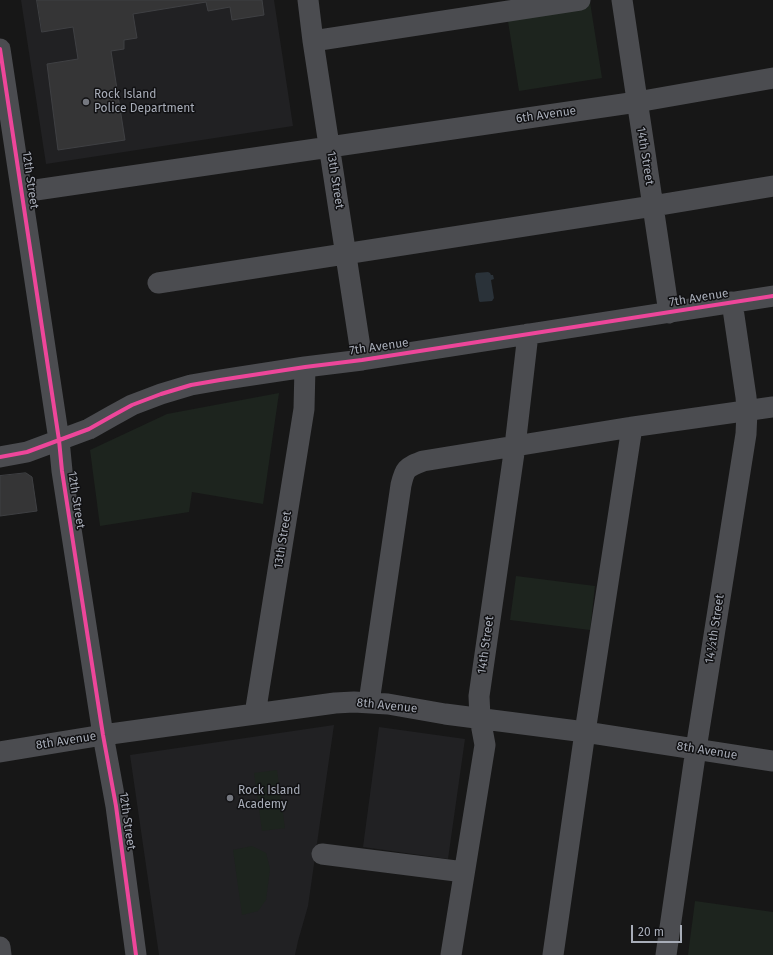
<!DOCTYPE html>
<html>
<head>
<meta charset="utf-8">
<style>
  body { margin:0 }
  #map { position:relative; width:773px; height:955px; overflow:hidden; background:#171717; font-family:"Fira Sans",sans-serif }
  canvas { display:block }
  .scale { position:absolute; left:631px; top:925px; width:51px; height:18px; box-sizing:border-box; border:2px solid #a8adb8; border-top:0; padding-left:5px; font-size:12px; line-height:14px; white-space:nowrap; color:#a8adb8; -webkit-text-stroke:3px #111113; paint-order:stroke }
</style>
</head>
<body>
<div id="map">
<canvas width="773" height="955"></canvas>
<div class="scale">20 m</div>
</div>
<script>
const context = document.querySelector('canvas').getContext('2d');
context.lineJoin = 'round';
function fill(path, color) {
  context.fillStyle = color;
  context.fill(path, 'evenodd');
}
function strokePath(path, color, width, dash) {
  context.strokeStyle = color;
  context.lineWidth = width;
  context.lineCap = dash ? 'butt' : 'round';
  context.setLineDash(dash || []);
  context.stroke(path);
}
function drawText(font, color, halo, rows, align = 'center') {
  context.font = font + ' "Fira Sans",sans-serif';
  context.lineWidth = 3;
  context.setLineDash([]);
  context.textBaseline = 'middle';
  context.strokeStyle = halo;
  context.fillStyle = color;
  for (const [text, x, y, turn = 0] of rows) {
    context.save();
    context.translate(x, y);
    context.rotate((+turn || 0) * Math.PI / 180);
    context.textAlign = isNaN(turn) ? turn : align;
    if (halo) context.strokeText(text, 0, 0);
    context.fillText(text, 0, 0);
    context.restore();
  }
}
fill(new Path2D(`
  M21,0h253l19,126 -247,38z
  M334,725l-26,181 -10,35 -3,14h-136l-29,-200z
  M379,727l86,12 -17,120 -85,-12z`), '#212123');
fill(new Path2D(`
  M590,2l12,76 -83,13 -12,-76z
  M279,393l-16,111 -71,-12 -3,20 -89,14 -10,-76 77,-36z
  M516,576l79,10 -5,44 -80,-10z
  M277,770l8,58 -23,3 -8,-58z
  M252,846l14,7 4,16 -4,31 -8,11 -16,4 -9,-65z
  M695,901l78,11v43h-85z`), '#1d241e');
fill(new Path2D(`
  M488,272l2,1 1,2h2l1,4 -3,1 3,18 -2,3 -12,1 -1,-1 -4,-25 1,-3z`), '#2a3239');
const building = new Path2D(`
  M37,0h225l2,15 -32,5 -2,-13 -22,4 -2,-9 -73,12 4,24 -13,2v9l-13,2 14,89 -67,10 -11,-86 31,-5 -5,-32 -31,5z
  M26,473l6,4 5,34 -37,5v-40z`);
fill(building, '#353536');
strokePath(building, '#3f4043', 1);
strokePath(new Path2D(`
  M308,0l5,41 49,319
  M622,0l47,313
  M313,41l267,-41
  M0,49l59,391 3,31 41,264 13,71 20,149
  M22,192l615,-90 136,-24
  M158,283l495,-77 120,-20
  M0,457l27,-5 62,-23 23,-13 20,-11 29,-11 30,-9 29,-5 85,-13 57,-7 411,-64
  M369,702l32,-217c4,-17 5,-17 22,-24l209,-34 141,-20
  M255,714l49,-305 1,-42
  M0,752l103,-17 152,-21 80,-11 19,-1 34,2 57,10 140,18 188,29
  M322,854l142,18
  M0,947l1,8
  M451,955l34,-210 -5,-27 -1,-22 36,-250 13,-112
  M553,955l32,-223 47,-305
  M666,955l30,-206 50,-315 1,-23 -1,-14 -14,-95`), '#4b4c50', 21);
strokePath(new Path2D(`
  M0,49l59,391 3,31 41,264 13,71 20,149
  M0,457l27,-5 62,-23 23,-13 20,-11 29,-11 30,-9 29,-5 85,-13 57,-7 411,-64`), '#ed469a', 4);
for (const [x, y, r, color] of [
  [86,102,4,"#757880"],
  [230,798,4,"#757880"]
]) {
  const dot = new Path2D();
  dot.arc(x, y, r, 0, 2 * Math.PI);
  context.fillStyle = color;
  context.fill(dot);
  strokePath(dot, '#111113', 1.5);
}
drawText('12px', '#a8adb8', '#111113', [
  ["Rock Island",94,95],
  ["Police Department",94,109],
  ["Rock Island",238,791],
  ["Academy",238,805]
], 'left');
drawText('12px', '#a8adb8', '#111113', [
  ["6th Avenue",546,115,-8],
  ["14th Street",645,156,81],
  ["12th Street",30,180,82],
  ["13th Street",335,180,81],
  ["7th Avenue",699,298,-9],
  ["7th Avenue",379,347,-8],
  ["12th Street",76,500,81],
  ["13th Street",283,540,-81],
  ["14½th Street",715,629,-81],
  ["14th Street",486,645,-82],
  ["8th Avenue",387,706,6],
  ["8th Avenue",66,741,-9],
  ["8th Avenue",707,751,9],
  ["12th Street",127,821,82]
]);
</script>
</body>
</html>
